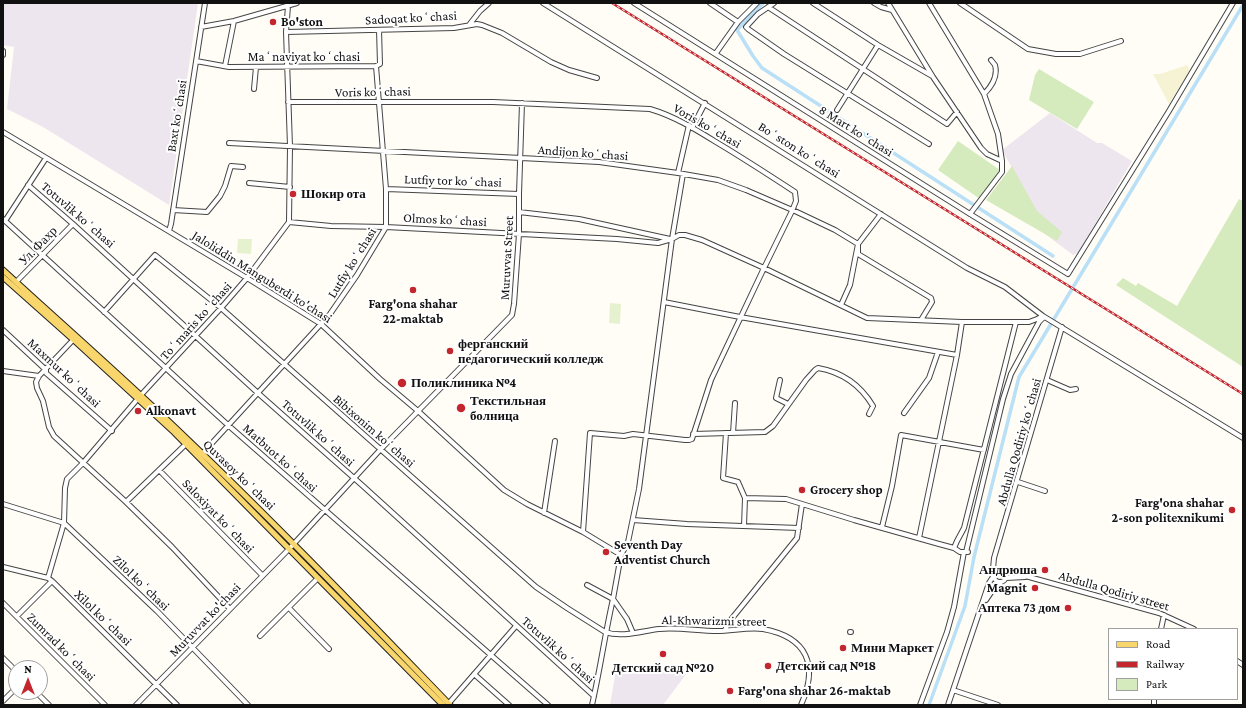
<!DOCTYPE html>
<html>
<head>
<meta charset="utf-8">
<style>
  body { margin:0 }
  #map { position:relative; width:1246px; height:708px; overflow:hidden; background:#fffdf5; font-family:"Crimson Pro",serif }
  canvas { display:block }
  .frame { position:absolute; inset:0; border:4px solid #111; pointer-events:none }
  .legend { position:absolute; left:1108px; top:628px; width:130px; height:72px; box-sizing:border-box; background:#fff; border:1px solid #a0a0a0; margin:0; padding:5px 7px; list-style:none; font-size:12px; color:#111 }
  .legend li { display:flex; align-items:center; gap:8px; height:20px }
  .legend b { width:20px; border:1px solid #a0a0a0 }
  .north { position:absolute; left:8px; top:660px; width:40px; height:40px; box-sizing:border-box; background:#fff; border:1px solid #a0a0a0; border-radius:50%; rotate:0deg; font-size:11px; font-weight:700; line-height:16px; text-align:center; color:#111 }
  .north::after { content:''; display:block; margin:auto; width:14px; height:18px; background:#c4262e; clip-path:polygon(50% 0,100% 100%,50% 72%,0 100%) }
</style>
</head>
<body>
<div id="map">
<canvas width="1246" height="708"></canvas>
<div class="frame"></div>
<ul class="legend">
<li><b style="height:5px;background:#f9d66b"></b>Road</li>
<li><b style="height:5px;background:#c4262e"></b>Railway</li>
<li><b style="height:11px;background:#d5ebbd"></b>Park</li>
</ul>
<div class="north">N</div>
</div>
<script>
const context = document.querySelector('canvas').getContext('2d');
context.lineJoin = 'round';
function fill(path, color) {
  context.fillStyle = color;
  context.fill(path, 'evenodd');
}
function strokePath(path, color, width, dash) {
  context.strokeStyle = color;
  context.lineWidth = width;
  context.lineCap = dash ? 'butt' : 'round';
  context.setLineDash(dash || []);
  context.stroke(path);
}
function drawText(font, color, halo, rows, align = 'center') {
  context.font = font + ' "Crimson Pro",serif';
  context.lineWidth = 4;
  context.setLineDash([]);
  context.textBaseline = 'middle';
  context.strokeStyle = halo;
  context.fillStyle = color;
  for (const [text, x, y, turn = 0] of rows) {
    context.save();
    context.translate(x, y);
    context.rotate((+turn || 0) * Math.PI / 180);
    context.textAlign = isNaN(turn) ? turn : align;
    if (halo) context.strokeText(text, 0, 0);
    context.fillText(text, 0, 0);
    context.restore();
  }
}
fill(new Path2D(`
  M3,3h195l-29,202 -126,-78 -36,-18 7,-62 -11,-2z
  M1050,113l47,30h5l30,18 -54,92 -5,2 -44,-33 7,-11 -34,-61z
  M616,670l71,3 -24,32h-53z`), '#eee6ef');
fill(new Path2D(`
  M1187,65l3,5 -21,34 -16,-30h7z`), '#f6f3d4');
fill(new Path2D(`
  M1039,69l55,33 -17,27 -48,-29 6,-25z
  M958,141l42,29 -20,29 -42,-29z
  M1012,166l25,45 25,21 -5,9 -71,-41z
  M1239,199l4,2v166l-127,-82 7,-7 13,8 2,-3 39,23z`), '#d5ebbd');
fill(new Path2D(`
  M238,239h14l-1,15 -14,-1z
  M610,303l11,1 -1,20 -11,-1z`), '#e6f2cf');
strokePath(new Path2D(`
  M763,3l-26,27 16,26 9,12 291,188
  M929,705l36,-99 9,-49 45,-180 224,-372`), '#b9e0f7', 3.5);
const minor = new Path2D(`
  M543,3l424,265 38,19 38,29 200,122
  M634,3l336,211 98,60 101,-163 64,-108
  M710,3l28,19
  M774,3l-16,11 -12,13 2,2 36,25 145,90
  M813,3l65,42 54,31
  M874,3l7,4 11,3
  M888,3l45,74 48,71 6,6 15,7
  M929,3l55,91 14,40 4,27v11l-32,42
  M960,3l68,46 28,5h24l41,-13
  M768,7l179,117 10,-12
  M469,25l11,-14 9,-8
  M201,27l33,-6 63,-18
  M286,32l168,-4 23,-4 5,1 20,8 49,29 18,8 28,8
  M3,51v4
  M716,53l22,-31 19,-19
  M196,61l33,6 147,-1 10,123v38l-29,48 -27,39 -128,140
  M225,66l9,-45
  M376,66l4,-2 -1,-34
  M254,89l2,-22
  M984,94c8,-8 14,-18 11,-29l-4,-5
  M288,102h205l157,7c24,7 45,20 66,33 27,16 53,33 79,50l1,9 -4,10 -28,57 -53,112 -19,59 -3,1h-4l-52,-6 -9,2 -34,-3 -7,99
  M837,110l41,-65
  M692,128l13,-25
  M3,132l244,146 74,46 59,55 38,32 86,79 23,14 56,28 38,23
  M229,143l370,19 79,11 40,7 28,10 51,22 38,18 23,14 -8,41 -9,20
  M678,173l11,-48
  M249,183l41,4
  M28,185l45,39 186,170 104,92 231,210
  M386,189l133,5
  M173,210l34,2 13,-16 5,-10 6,-20 12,1
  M519,212l60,7 91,20
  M881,214l-23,30v10l73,44 1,4 -11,18
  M3,219l226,207 319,279
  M5,221l41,-63
  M289,222l42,4 55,1 231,12 41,4 14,-4 7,-4h6l17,5 62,28 103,50 95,4h67l8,-3 6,-3
  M169,231l2,-7 34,-221
  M16,282l57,-58
  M664,302l76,15 217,38 5,-33
  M104,312l51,-57 66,53 315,279 31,21 38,24c17,6 37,-1 54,-3 19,-2 39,2 58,2 15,0 31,-4 46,-2 44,8 56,36 38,76
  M3,330l43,40v3l66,58
  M73,340l-34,36 -3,6 1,6 6,13 6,26 5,9 72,66 46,45 58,62
  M3,371l36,5
  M780,380l-4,18 12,6
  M1047,380l23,10 6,-1
  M904,413l25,-35 9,-26
  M726,433l-3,45 15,4 7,16 -1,28
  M733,433l2,-30
  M693,434l72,-2 8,-6 33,-46 9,-10 3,-2c24,4 43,18 55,38l-4,8
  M159,470l103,105
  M1018,482l27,9
  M745,498l41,1 68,21 85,24 15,4 6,4h8
  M126,502l60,-58
  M3,504l61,19 93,88 91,94
  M544,513l11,-72
  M633,520l54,4 112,4
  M882,527l10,-41 9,-51 83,15
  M919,538l38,-183
  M954,548l3,-7 7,-13 52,-206
  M966,552l37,-153 8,-25 28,-52 5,-5
  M3,567l45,11 4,3 125,124
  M994 576a6 6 0 1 1 12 0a6 6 0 1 1-12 0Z
  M1004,571l7,1 148,41 35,16
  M994,573l-1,-4 1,-11 68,-231
  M48,578l16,-55 1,-35 2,-9 16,-16 58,-68 80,-87 26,-30 42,-56 1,-76 -4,-114 2,-26
  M1006,578l19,-1
  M587,585l26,14c-8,35 -13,71 -21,106
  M986,600l6,-9 9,-9
  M3,603l102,102
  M289,608l40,41
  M17,616l35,-35
  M1161,629l3,-14
  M725,630l4,-8 68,-84 5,-34
  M850,632h1
  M633,633l-6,-14 -14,-20 8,-44 7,-13 11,-53 33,-250 11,-65
  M260,636l58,-58
  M3,658l13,13
  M1237,661l6,4
  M474,674l35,31
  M953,690l45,15
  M36,692l13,13
  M3,701l13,-13
  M449,703l67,-77
  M136,705l153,-156 91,-99 132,-135 2,-11 5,-70v-40l3,-91
  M920,705l27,-73 7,-25 10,-55
  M948,705l41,-122 5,-8
  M1154,705v-6`);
const major = new Path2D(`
  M3,270c61,56 123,110 183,168 90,86 177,177 264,267
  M3,277l73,65 98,90 269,273`);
strokePath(minor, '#444', 6);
strokePath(major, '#222', 7);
strokePath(minor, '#fff', 4);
strokePath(major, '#f9d66b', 5);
const rail = new Path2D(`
  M612,3l631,391`);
strokePath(rail, '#c4262e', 2.5);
strokePath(rail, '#fff', 1, [3]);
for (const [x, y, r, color] of [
  [273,22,4,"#c4262e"],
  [293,194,4,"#c4262e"],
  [413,290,4,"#c4262e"],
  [450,351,4,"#c4262e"],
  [402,383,5,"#c4262e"],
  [461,408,5,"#c4262e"],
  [138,411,4,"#c4262e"],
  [802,490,4,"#c4262e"],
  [1232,510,4,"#c4262e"],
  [606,552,4,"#c4262e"],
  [1045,570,4,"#c4262e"],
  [1035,588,4,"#c4262e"],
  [1068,608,4,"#c4262e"],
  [843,648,4,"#c4262e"],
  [663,654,4,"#c4262e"],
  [768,666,4,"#c4262e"],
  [730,691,4,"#c4262e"]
]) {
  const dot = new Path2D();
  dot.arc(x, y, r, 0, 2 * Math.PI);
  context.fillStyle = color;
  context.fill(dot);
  strokePath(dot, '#fff', 1.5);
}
drawText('13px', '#111', '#fff', [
  ["Sadoqat koʻchasi",411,18,-3],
  ["Maʻnaviyat koʻchasi",304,57],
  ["Voris koʻchasi",373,92,-1],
  ["Baxt koʻchasi",177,116,-81],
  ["Voris koʻchasi",707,126,30],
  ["8 Mart koʻchasi",856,131,32],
  ["Boʻston koʻchasi",799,150,32],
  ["Andijon koʻchasi",583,153,4],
  ["Lutfiy tor koʻchasi",453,181,2],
  ["Totuvlik koʻchasi",78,215,41],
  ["Olmos koʻchasi",445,220,3],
  ["Ул. Фахр",38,246,-46],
  ["Muruvvat Street",507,258,-87],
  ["Lutfiy koʻchasi",352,263,-58],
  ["Jaloliddin Manguberdi ko'chasi",262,277,32],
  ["Toʻmaris koʻchasi",196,321,-48],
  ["Maxmur koʻchasi",64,373,43],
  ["Bibixonim koʻchasi",374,431,41],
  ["Totuvlik koʻchasi",318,433,42],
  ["Abdulla Qodiriy koʻchasi",1019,442,-74],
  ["Matbuot koʻchasi",280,458,42],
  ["Quvasoy koʻchasi",239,475,44],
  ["Saloxiyat koʻchasi",218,516,46],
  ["Zilol koʻchasi",141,583,44],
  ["Abdulla Qodiriy street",1114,591,16],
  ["Xilol koʻchasi",103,618,44],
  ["Muruvvat ko'chasi",205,620,-46],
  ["Al-Khwarizmi street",714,621,1],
  ["Zumrad koʻchasi",61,647,45],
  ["Totuvlik koʻchasi",558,650,42]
]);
drawText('bold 13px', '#111', '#fff', [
  ["Bo'ston",281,22],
  ["Шокир ота",301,194],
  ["Farg'ona shahar",413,304,"center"],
  ["22-maktab",413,319,"center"],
  ["ферганский",458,344],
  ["педагогический колледж",458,359],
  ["Поликлиника №4",411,383],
  ["Текстильная",470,401],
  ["болница",470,416],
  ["Alkonavt",146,411],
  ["Grocery shop",810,490],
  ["Farg'ona shahar",1224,503,"right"],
  ["2-son politexnikumi",1224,518,"right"],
  ["Seventh Day",614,545],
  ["Adventist Church",614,560],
  ["Андрюша",1037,570,"right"],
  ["Magnit",1027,588,"right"],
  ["Аптека 73 дом",1060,608,"right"],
  ["Мини Маркет",851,648],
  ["Детский сад №18",776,666],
  ["Детский сад №20",663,668,"center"],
  ["Farg'ona shahar 26-maktab",738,691]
], 'left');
</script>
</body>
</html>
